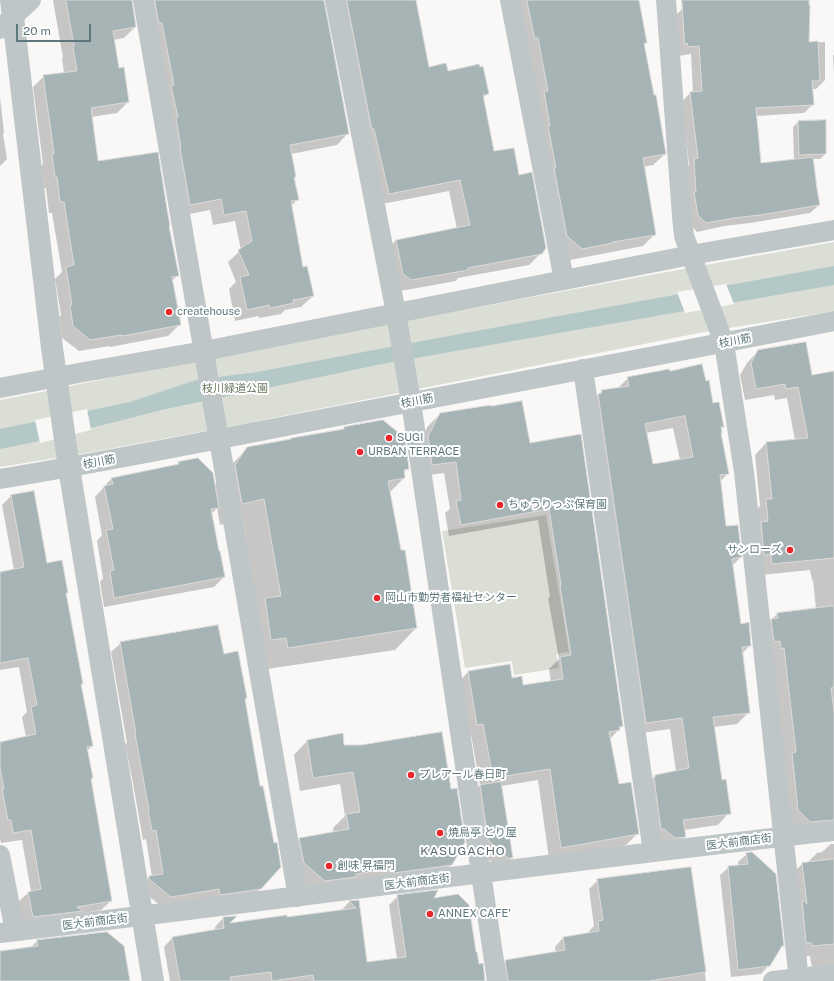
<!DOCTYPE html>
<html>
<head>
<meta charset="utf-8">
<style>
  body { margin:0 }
  #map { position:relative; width:834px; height:981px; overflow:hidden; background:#f9f8f6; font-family:"Public Sans",sans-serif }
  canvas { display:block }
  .scale { position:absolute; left:16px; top:24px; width:75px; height:18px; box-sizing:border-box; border:2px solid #5e777c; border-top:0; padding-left:5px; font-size:12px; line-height:14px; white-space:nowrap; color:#5e777c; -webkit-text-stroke:3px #fff; paint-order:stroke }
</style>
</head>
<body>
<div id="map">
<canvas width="834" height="981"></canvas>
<div class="scale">20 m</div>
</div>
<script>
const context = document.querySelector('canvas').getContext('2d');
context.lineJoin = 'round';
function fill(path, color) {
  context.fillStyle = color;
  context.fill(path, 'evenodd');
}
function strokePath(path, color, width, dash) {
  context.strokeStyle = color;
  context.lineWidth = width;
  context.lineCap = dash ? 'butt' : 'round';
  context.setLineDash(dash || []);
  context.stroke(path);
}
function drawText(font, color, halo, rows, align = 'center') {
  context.font = font + ' "Public Sans","Noto Sans JP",sans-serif';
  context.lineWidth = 4;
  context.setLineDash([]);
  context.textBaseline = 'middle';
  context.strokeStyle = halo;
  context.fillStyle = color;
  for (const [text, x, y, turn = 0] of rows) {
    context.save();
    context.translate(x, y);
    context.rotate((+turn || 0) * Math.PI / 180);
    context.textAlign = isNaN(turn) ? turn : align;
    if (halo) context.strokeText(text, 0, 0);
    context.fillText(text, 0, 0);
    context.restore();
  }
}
fill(new Path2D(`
  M834,242v69l-130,21 -456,91 -161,30 -87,14v-67c68,-13 136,-28 205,-41 209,-40 419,-80 629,-117z
  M546,515l23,137 -13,2 3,14 -45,7 -2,-14 -47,7 -23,-137z`), '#daded5');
fill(new Path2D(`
  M834,266v19l-447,78 -221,46 -131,33 -35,7v-20l130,-27 66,-22 61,-8 197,-37z`), '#b5c8c8');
fill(new Path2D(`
  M726,284l8,20 -49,9 -8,-21z
  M87,409l4,21 -51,13 -5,-23z`), '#f9f8f6');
fill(new Path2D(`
  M53,0h78l4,27 -11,11 -11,2 5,29 10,33 -11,11 -26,4 6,45 72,64 -1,1 9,49 -6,6 9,42 -12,12 -58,11v-1l-31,5 -17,-13 -3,-21 2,-2 -6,-36 7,-7 -10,-59h-3l-3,-25h-2l-3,-22 2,-2 -10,-77 11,-11 20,-3 -2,-14 1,-1z
  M132,0h191l25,133 -11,12 -46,9 4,22 -1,2 4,21 -7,7 12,62 10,28 -12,11 -16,3 -4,4 -22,4 -1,-2 -23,5 -6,-32 7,-7 -8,-20 13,-12 -6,-29 -22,4 -3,-15 -31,6 -43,-216z
  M327,0h87l14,68 19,4 41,21 -6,6 12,54 24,23 23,77 -12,12 -71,13 -2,3 -56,10 -15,-39 11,-12 61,-11 -8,-38 -72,14z
  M511,0h127l8,43 -3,2 22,109 -12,11 -10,2 12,67 -12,12 -73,14 -14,-13z
  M686,0h123l-1,43 17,-1v38l-9,9h-4l1,15 -9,9 -48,3 4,48 34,-4 -1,-33 5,-5 27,-1v33l-5,5h-7l6,46 -9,8 -60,10 -26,3 -27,6 -7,-8 -4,-55 3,-4 -7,-63 8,-9h3l-2,-39 -12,2 -5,-39 9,-9z
  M834,54v20l-1,-18z
  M0,97l4,35 -1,2 4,25 -7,7z
  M758,351l53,25 23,-4v469l-35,-8 -11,-11 -22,-197 11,-11 39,-5 -3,-29h-1l-2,-10 -49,5 -6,-64 5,-5 -5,-51 11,-12 29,-3 -8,-42 -12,2 -1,-5 -29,5 -5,-25 7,-12z
  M628,378l84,26 10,22 -2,2v5l8,40 -8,9 5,45 16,30 -9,9 8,59 10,20 -8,9 7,58 -12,12 -23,3 7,54 8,32 -11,12 -34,5 1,6 -12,12 -10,1 -20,-62 12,-11 21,-4 -6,-43 -36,5 -44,-331 12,-12 15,-2zM673,428l7,32 -28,5 -6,-32z
  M440,414l89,30 93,282 -12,13 8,47 20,47 -12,12 -77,14 -11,-79 -37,6 11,71 -10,10 -4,1 -20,-18 -8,-54 10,-11 -9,-50 -6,1 -8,-52 11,-12 44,7 10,7 29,-4 -2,-13 10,-10 -11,-61 2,-1 -12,-77 -89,16 -4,-23 5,-4 -6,-36 -23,3 -5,-28 12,-22z
  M344,428l64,40 -5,5 1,5 -15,15 11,59 4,-1 12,77 -21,22 -128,19 -24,-149 -23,5 -3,-17 -6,6 13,63 -10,10 -110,20 -4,-25 3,-4 -6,-37 5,-6 -7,-38 17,-19 64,-12 3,-3 35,23 12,-16 22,-22 93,-18z
  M33,492l14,72 20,29 -2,1 17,90 -2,1 12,61 -5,5 5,27 -1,2 20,121 -10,9 -22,4 -56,13 -5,-25 10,-9 3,-1 -9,-52 -21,3 -1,-5v-95l26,-6 -4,-20 5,-5 -8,-45 -19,3v-97l14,-3 -12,-65 9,-9z
  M121,643l102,12 21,45 16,189 -10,10 -89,7 -21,-17 -1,-2 10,-10h3l-6,-38 -3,1 -11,-62 -7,-34 2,-1 -16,-91z
  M342,735l1,11 108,119 -14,13 -125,16 -21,-18 -4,-24 13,-13 34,-6 -1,-5 12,-12 -5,-32 -40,7 -6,-36 13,-14z
  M831,844h3v137l-21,-7 -3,-18 -9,1 -10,-82 11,-11 5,-1 10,-10 5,-1z
  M747,854l36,92 -4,4 -10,15 -8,9 -30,3 -11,-102 9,-8 10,-1 -1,-4z
  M690,869l16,112h-207l-2,-11 9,-9 50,-8 -1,-6 8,-9 27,-4 -1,-3 5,-5 -5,-37 9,-9z
  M398,896l34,3 46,66 7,16h-315l-6,-34 8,-9 43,-7v-4l8,-9 4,7 59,-7 55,-7 8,-9 9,-1 8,62 31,-4 -8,-54zM223,924h2l-1,9z
  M37,941l92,40h-129v-29l30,-4z`), '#0003');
const building = new Path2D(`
  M66,0h66l4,27 -23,4 6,37 5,-1 5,35 -38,6 7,53 60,-9 9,57 3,17h-1l10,50 -7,1 9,48 -59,11 -1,-1 -31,5 -17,-14 -3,-21h2l-6,-38 8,-2 -10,-63h-4l-3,-25h-2l-3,-23 2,-1 -11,-78 34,-4 -4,-24 1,-1z
  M155,0h169l25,134 -59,11 6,32h-2l5,23 -8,1 12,66 4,-1 7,30 -21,4 1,3 -24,5 -1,-3 -22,5 -7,-33 9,-2 -11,-25 14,-9 -6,-30 -22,4 -3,-16 -31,6 -10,-57h1l-5,-30 2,-1 -7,-31 3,-1 -12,-62h-3z
  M347,0h69l13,67 17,-4 2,8 31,-7 1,3 3,-1 6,28 -6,1 11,56 20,-3 5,27 13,-3 14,76 -4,6 -74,14v2l-57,10 -8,-6 -7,-34 74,-15 -10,-45 -71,14 -15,-65h-2z
  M527,0h112l8,43h-3l10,52h2l10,59 -23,4 13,77 -44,7v1l-30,6 -15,-13 -13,-68h2l-8,-42h2l-6,-35h4l-10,-53h-3z
  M682,0h127v5h1l-1,37 9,-1 2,40h-8l2,24 -58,3 5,55 52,-6 4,32 3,16 -60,10 -26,3 -28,5 -8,-8 -4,-23h2l-2,-33 4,-1 -8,-66 12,-1 -3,-45 -11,1 -1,-4 -2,1z
  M826,120v34l-27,1 -1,-34z
  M806,342l6,33 22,-4v187l-62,6 -1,-10 -7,1 -3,-33 7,-1 -2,-22h6l-6,-57 42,-4 -10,-51 -12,2 -1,-5 -29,5 -5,-26 7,-13z
  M702,364l4,17 3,-1 4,23 6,-1 5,25h-3l1,6h-1l8,41 -9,1 6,51 12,-1 4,32 -10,2 9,65 8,-2 2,24 -9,1 8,66 -37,4 9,63 4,-1 5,35 -48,6 3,17 -11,1 -11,-9h-3l-7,-51 1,-1v-2l34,-7 -7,-50 -36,5 -48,-329 4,-1 -1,-3 28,-4 -2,-9 42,-8 1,2zM685,416l8,41 -40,7 -8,-40z
  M522,401l8,42 51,-9 42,292 -4,1 1,3 -11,2 10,52 12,-2 8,52 -78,14 -11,-79 -57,9 -10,-54 -6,1 -9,-54 42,-7 2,14 10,-2 1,9 40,-6 -3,-22 11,-2 -11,-69 1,-1 -12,-76 -88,16 -5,-24 5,-1 -5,-38 -24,3 -4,-29 12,-23 51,-8v1z
  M383,420l22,18 4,31 -5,1 1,8 -17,3 13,69h4l12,78 -129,20 -2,-10 -15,2 -6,-42 16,-2 -17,-97 -22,5 -7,-39 12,-18 44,-8v-1l53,-9v-2z
  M198,458l15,15 6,35 -8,1 8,42h1l5,26 -111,21 -4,-27 4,-1 -8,-40 7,-1 -9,-43 9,-2 -2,-6 68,-14 -1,-2z
  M34,491l13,72 15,-3 6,33h-2l17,91h-2l12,62 -6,1 6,31 -2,1 21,122 -35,6 6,4 -50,6 -5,-25 13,-3 -10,-59 -18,3 -2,-13h-3l-6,-31h2l-4,-21v-26l36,-8 -5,-27 6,-2 -9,-47 -28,5v-91l24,-5 -13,-72z
  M834,606v81l-3,1 3,24v108l-24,2 -12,-12 -6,-57 4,-1 -12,-104 -3,1 -1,-8 -6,1 -3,-23 7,-1 -1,-5z
  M218,625l6,29 14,-3 9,47 -2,1 15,87h3l11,57 3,-1 4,25 -20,22 -41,6 -1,-6 -48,8 -22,-18v-3l14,-2 -7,-44 -4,1 -4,-21h1l-14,-76h1l-16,-92z
  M442,732l9,57 6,-1 8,54 -13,23 -58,8v-5l-38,6v3l-31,4 -21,-18 -5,-25 50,-9 -3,-15 14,-2 -7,-40 -40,6 -6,-38 36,-7 1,12h17z
  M501,782l12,76h-5l-20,-18 -8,-55z
  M752,852l24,22 8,72h-2l-12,20 -32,4 -10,-104 20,-2 -2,-11z
  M834,859v85l-22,2v-3h-6l-4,-44 5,5 -5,-41z
  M691,867l15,105 -57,9h-141l-3,-21 60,-10 -2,-13 36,-6 -1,-10 5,-1 -6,-41z
  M438,890l-4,8 24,-4 11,11 7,47h1l2,12 4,-1 2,18h-171l-1,-6 -41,6 -1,-9 -41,5 1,4h-51l-8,-44 52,-9 -1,-11 14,-1 -7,7 57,-8v2l69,-9 -7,-7 10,-1 8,62 39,-5 -9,-62z
  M107,932l17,14 6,35h-130v-30l38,-5 -1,-6z`);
fill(building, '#a6b4b6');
strokePath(building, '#dbdad8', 1);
strokePath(new Path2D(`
  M143,0l155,897
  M335,0l61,313 15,89 86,579
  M510,0l54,280
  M666,0l16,216 2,20 40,107 20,129 55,509
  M0,29l31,-29
  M583,369l70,483
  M0,388l84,-16 120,-21 487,-96 143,-25
  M0,479c129,-21 257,-48 386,-72 149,-29 299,-56 448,-86
  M0,855l15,76
  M0,933c278,-33 556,-71 834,-102
  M773,981l61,-7`), '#bfc6c8', 20);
strokePath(new Path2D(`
  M11,0l41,348 17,120 84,513`), '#bfc6c8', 22);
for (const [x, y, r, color] of [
  [169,312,4,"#ea252c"],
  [389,438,4,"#ea252c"],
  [360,452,4,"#ea252c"],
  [500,505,4,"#ea252c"],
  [790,550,4,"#ea252c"],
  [377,598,4,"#ea252c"],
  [411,775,4,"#ea252c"],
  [440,833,4,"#ea252c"],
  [329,866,4,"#ea252c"],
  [430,914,4,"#ea252c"]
]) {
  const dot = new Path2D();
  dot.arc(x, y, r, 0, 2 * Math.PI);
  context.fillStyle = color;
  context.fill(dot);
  strokePath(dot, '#fff', 1.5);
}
drawText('11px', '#5e777c', '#fff', [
  ["createhouse",177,312],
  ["SUGI",397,438],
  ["URBAN TERRACE",368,452],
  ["ちゅうりっぷ保育園",508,505],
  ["サンローズ",782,550,"right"],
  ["岡山市勤労者福祉センター",385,598],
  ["プレアール春日町",419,775],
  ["焼鳥亭 とり屋",448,833],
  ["創味 昇福門",337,866],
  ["ANNEX CAFE'",438,914]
], 'left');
drawText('11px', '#5e777c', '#fff', [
  ["枝川筋",735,341,-11],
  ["枝川筋",417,401,-11],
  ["枝川筋",99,462,-11],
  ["医大前商店街",739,842,-7],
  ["医大前商店街",417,882,-7],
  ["医大前商店街",95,922,-7]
]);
drawText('11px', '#6d7a62', '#fff', [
  ["枝川緑道公園",235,389]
]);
context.letterSpacing = '1px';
drawText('12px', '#55696d', '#fff', [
  ["KASUGACHO",463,851]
]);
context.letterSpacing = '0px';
</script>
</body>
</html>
